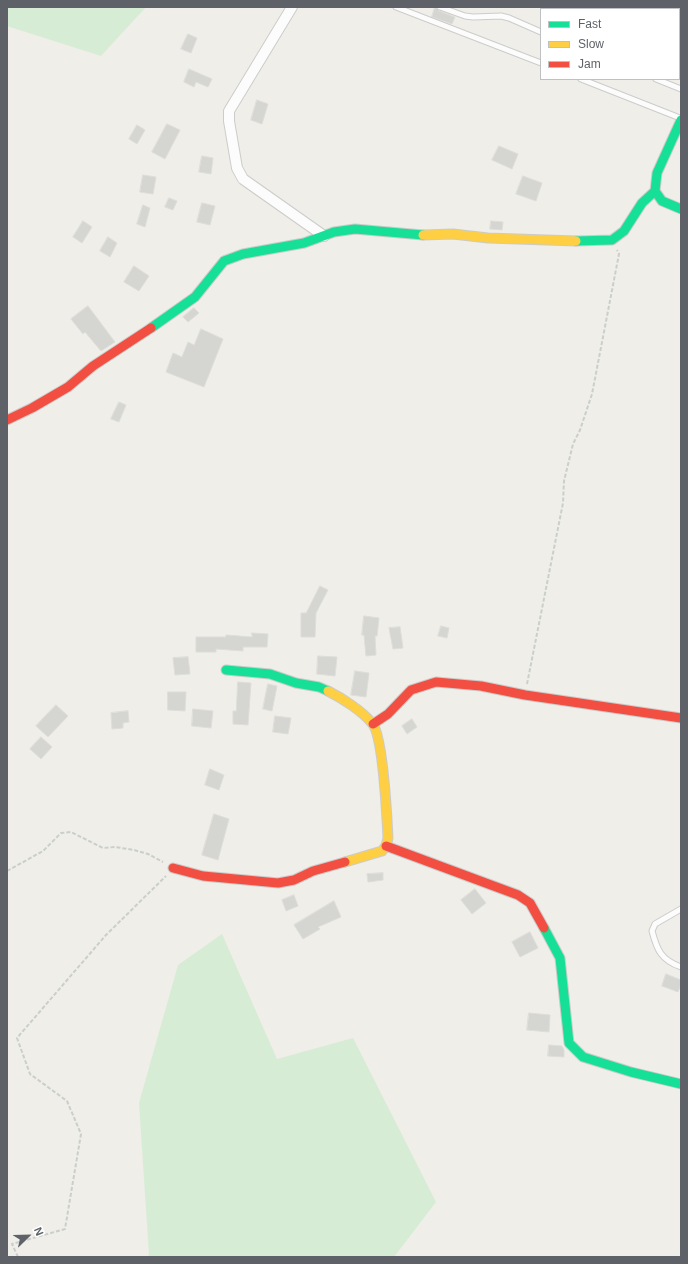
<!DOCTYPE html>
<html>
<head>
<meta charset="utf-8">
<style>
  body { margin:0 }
  #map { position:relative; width:688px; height:1264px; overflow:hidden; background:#efeee9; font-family:Helvetica,sans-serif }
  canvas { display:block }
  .frame { position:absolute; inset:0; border:8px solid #5e6268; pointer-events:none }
  .legend { position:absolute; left:540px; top:8px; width:140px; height:72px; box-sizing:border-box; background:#fff; border:1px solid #bfc0c3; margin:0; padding:5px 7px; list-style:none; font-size:12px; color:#5e6268 }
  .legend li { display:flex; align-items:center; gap:8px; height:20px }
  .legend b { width:20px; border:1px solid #bfc0c3 }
  .north { position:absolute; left:8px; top:1216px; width:40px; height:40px; -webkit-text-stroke:3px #fff; paint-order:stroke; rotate:67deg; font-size:11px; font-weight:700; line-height:16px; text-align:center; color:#5e6268 }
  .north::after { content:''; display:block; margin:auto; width:14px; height:18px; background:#5e6268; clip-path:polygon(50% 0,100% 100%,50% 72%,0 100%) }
</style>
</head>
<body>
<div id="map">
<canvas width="688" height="1264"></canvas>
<div class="frame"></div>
<ul class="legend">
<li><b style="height:5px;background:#16e098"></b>Fast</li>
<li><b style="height:5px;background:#ffcf43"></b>Slow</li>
<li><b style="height:5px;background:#f24e42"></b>Jam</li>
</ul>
<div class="north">N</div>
</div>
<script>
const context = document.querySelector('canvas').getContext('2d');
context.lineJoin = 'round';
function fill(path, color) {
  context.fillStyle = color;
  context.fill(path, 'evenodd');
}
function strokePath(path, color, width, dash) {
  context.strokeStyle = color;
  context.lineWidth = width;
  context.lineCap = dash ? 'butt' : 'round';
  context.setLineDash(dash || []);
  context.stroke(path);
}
fill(new Path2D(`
  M7,7h139l-45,49 -94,-30z
  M222,934l55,125 76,-21 83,164 -42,55h-247l2,-2 -10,-152 39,-138z`), '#d7ecd5');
const building = new Path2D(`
  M435,7l4,4 16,6 -3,7 -20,-7z
  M188,34l9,4 -6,15 -10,-4z
  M189,69l23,10 -4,8 -12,-5 -2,5 -10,-5z
  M257,100l11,4 -6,20 -11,-4z
  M167,124l13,6 -15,29 -13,-7z
  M137,125l8,5 -8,14 -8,-5z
  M499,146l19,8 -6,15 -20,-9z
  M202,156l11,2 -2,16 -12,-2z
  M143,175l13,2 -3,17 -13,-2z
  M523,176l19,7 -6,18 -20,-7z
  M169,198l8,3 -4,9 -8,-3z
  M202,203l13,3 -5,19 -13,-3z
  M143,205l7,3 -5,19 -8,-3z
  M83,221l9,6 -10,16 -9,-6z
  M491,221l12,1 -1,8 -12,-1z
  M108,237l9,6 -7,14 -10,-6z
  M134,266l15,10 -10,15 -15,-9z
  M88,306l27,36 -14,9 -16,-19 -2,2 -12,-15z
  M194,308l5,5 -11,9 -5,-5z
  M201,329l22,10 -19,48 -38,-15 7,-19 9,4 6,-15 6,3z
  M119,402l7,3 -7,17 -8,-3z
  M320,586l8,4 -12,23 -1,24h-14v-24h5z
  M364,616l15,2 -2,18h-2l1,19 -10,1 -2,-21h-2z
  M441,626l8,2 -2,10 -9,-2z
  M400,627l3,21 -10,1 -4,-21z
  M252,633l16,1 -1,13h-24v4l-27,-2v3h-20v-15h30v-2l26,2z
  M318,656l19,1 -2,19 -18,-2z
  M188,657l2,17 -15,1 -2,-17z
  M355,671l14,2 -3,24 -15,-2z
  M238,682l13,1 -3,42 -15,-1v-13h3z
  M268,684l9,2 -5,25 -9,-2z
  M168,692h18l-1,19 -17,-1z
  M56,705l12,11 -20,21 -12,-11z
  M193,709l20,2 -2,17 -19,-2z
  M128,711l1,11 -6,1v5l-11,1 -1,-16z
  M275,716l16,2 -3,16 -15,-2z
  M412,719l5,8 -10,7 -5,-8z
  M41,737l11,10 -11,12 -11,-10z
  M210,769l14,6 -5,15 -14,-5z
  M214,814l15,5 -11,41 -16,-5z
  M383,873v7l-15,2 -1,-8z
  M475,889l11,14 -14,11 -11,-14z
  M294,895l4,11 -12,5 -4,-11z
  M334,901l7,16 -23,10 2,2 -17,10 -9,-14z
  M530,932l8,16 -18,9 -8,-15z
  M666,974l15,6v5l-3,7 -16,-6z
  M529,1013l21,2 -1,17 -22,-2z
  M549,1045l13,1 2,4v7l-16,-1z`);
fill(building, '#d5d5d2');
strokePath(building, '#deddd8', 1);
const lane = new Path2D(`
  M396,7l145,56
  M440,7l25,9 8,1 28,-1 8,2 32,14
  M581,79l99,39
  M656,79l25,10
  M681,909l-26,15 -3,7c5,19 9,29 29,36`);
const street = new Path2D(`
  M292,7l-63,104v10l8,47 6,11 81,57`);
const fast = new Path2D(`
  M681,120l-24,53 -2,18 7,10 19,8
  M576,241l36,-1 12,-9 18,-28 13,-12
  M151,328l44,-31 29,-36 19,-7 61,-11 30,-11 21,-3 68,6
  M226,670l44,4 26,9 23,4 9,4
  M544,928l16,30 9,85 14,14 48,15 50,12`);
const slow = new Path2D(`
  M423,235l30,-1 35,4 88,3
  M328,691c14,7 34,20 44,32 11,12 15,95 16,115l-2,8 -4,5 -37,11`);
const jam = new Path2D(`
  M7,420l25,-12 36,-21 25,-21 58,-38
  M373,724l15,-10 23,-24 25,-8 45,4 44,9 156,23
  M386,846l132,49 12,8 14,25
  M173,868l30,8 75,7 16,-3 19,-9 32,-9`);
strokePath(lane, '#cccccb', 7);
strokePath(street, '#cccccb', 12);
strokePath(fast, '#cbcbca', 11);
strokePath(slow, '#cbcbca', 11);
strokePath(jam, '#cbcbca', 11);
strokePath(new Path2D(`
  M527,684l36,-181 1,-22 9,-37 7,-14 12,-36 27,-140 -2,-4
  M7,871l36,-20 18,-18 10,-1 32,16 12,-1 19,3 14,4 15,8
  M18,1257l-6,-13 53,-15 16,-95 -14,-33 -37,-27 -13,-36 89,-103 60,-59`), '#cacfcb', 2, [4, 2]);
strokePath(lane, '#fdfcfc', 5);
strokePath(street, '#fdfcfc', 10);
strokePath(fast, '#16e098', 9);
strokePath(slow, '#ffcf43', 9);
strokePath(jam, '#f24e42', 9);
</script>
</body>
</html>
